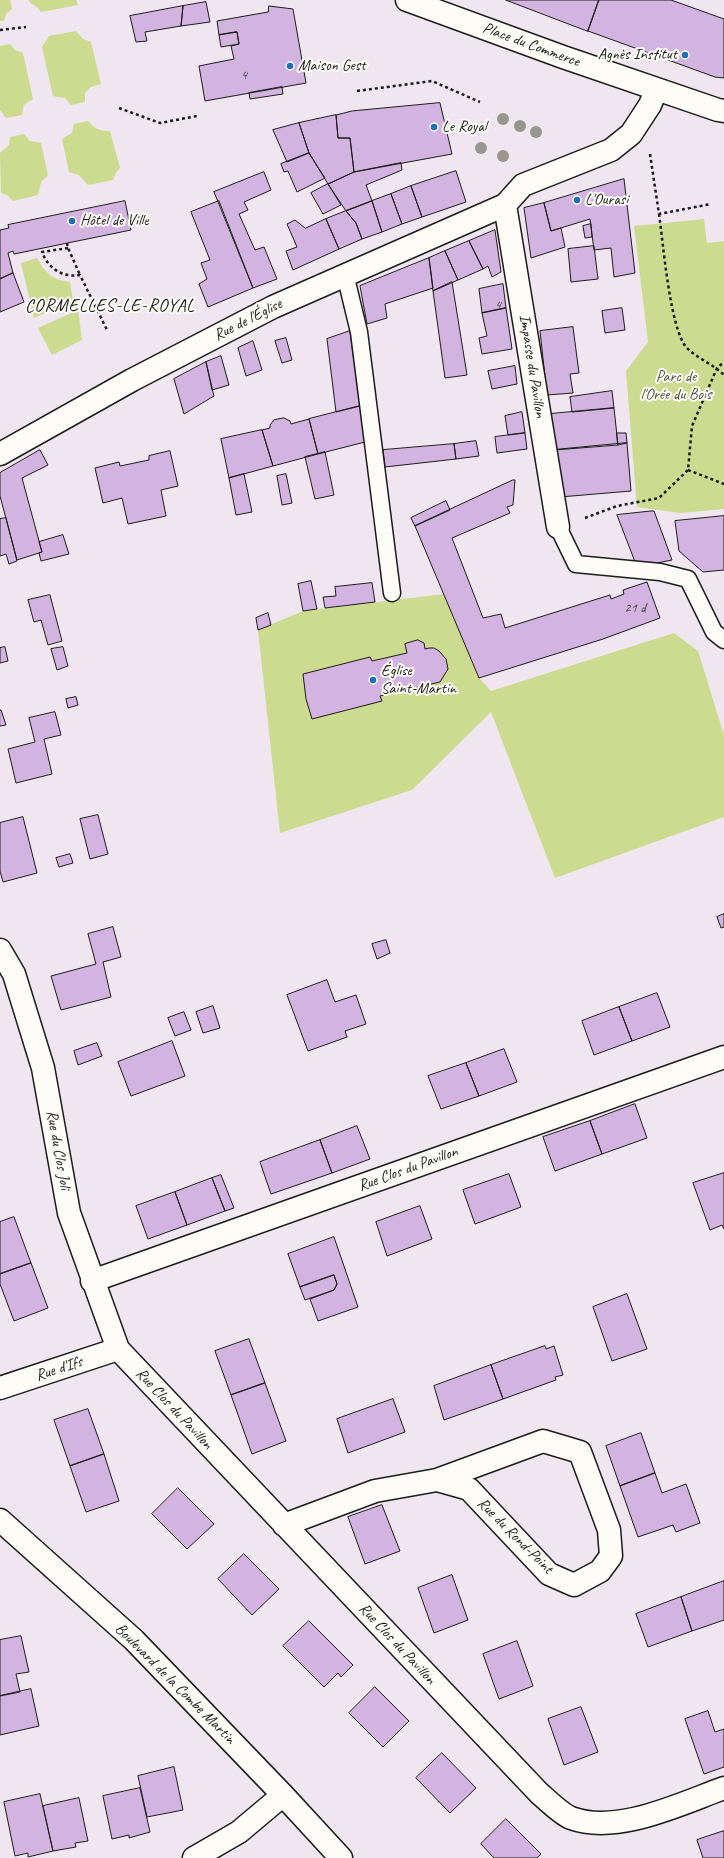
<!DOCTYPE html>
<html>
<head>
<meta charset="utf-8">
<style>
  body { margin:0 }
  canvas { display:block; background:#f0e6f0 }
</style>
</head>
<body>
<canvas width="724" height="1858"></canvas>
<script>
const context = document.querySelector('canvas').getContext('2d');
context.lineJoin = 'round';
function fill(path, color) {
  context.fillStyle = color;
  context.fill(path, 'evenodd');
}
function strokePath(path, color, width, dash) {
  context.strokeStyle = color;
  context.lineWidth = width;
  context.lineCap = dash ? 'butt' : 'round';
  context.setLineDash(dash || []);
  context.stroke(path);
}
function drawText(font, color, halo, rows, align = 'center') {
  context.font = font + ' Caveat,sans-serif';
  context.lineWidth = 4;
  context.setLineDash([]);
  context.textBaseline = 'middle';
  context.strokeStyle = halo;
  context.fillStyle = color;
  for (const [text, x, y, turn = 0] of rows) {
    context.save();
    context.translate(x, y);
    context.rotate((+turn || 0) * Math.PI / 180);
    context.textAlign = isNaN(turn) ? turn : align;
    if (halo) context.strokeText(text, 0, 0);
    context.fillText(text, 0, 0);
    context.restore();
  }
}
fill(new Path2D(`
  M0,0h10l2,9 -6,5 -2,7h-4z
  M29,0h47l2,5 -37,7 -4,-5 -7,-4z
  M76,31l7,8 8,3 10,42 -10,3 -6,6v9l-14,3 -6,-7 -12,-2 -11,-49 7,-11z
  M10,44l5,6 8,3 10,46 -9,6 -2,10 -16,3 -6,-8v-64z
  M88,121c7,8 12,10 22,10l10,37 -4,4 -3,8 -25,5 -9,-10 -10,-3 -7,-33 10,-6 2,-9z
  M24,134l6,7 11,2 7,32 -7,7 -3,13 -25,6 -6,-6 -6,-2 -1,-40 9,-8 1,-8z
  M704,219l3,24 17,-2v268l-44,4 -43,-6 -11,-136 22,-29 -14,-116z
  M37,258c9,16 16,22 33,24l3,19 -39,17 -13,-55z
  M78,310l4,30 -30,15 -14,-27z
  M444,594l35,84 12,13 183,-58 24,18 26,84v82l-169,61 -64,-166 -79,78 -132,43 -22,-203 45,-19z`), '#ccdb8f');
const building = new Path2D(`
  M506,0h93l-11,31z
  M599,0h72l53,19v59l-9,-1 -127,-46z
  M206,2l4,20 -29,4 2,-20z
  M183,6l-2,20 -36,6 2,9 -11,1 -6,-26z
  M269,6l24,3 13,74 -101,18 -6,-35 35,-7 -3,-13 8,-2 -2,-12 -18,3 -2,-14 51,-9z
  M237,32l2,12 -18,3 -2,-12z
  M282,87l1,7 -33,5 -1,-6z
  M440,103l12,51 -98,18 -4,-34h-12l-2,-23 16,-4z
  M336,115l2,23h12l4,34 -26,12 -19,-31 -10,-30z
  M299,123l10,30 -22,9 -14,-32z
  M309,153l16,25 -28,14 -9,-21 -4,1 -3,-8z
  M401,163l1,7 -36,15 6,16 -26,10 -18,-27 26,-12z
  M456,171l10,31 -44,15 -11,-31z
  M264,172l7,18 -27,12 4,8 -9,4 16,36 9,-3 13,32 -24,9 -39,-96z
  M624,179l11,94 -21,4 -3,-29 -17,2 -4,-31 -39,12 -7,-28z
  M328,184l13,21 -18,9 -12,-21z
  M411,186l11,31 -20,7 -11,-30z
  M391,194l11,30 -20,8 -10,-31z
  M125,201l6,29 -117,24 -1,-3 -5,2 5,20 -13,6v-49l9,-2 -1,-3z
  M219,201l34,87 -45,19 -9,-23 8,-5 -6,-16 9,-3 -19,-48z
  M372,201l10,31 -20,7 -6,-16 -10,-12z
  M544,203l7,28 10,-3 4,19 -34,11 -7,-50z
  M346,211l10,12 6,16 -23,10 -13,-30z
  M326,219l13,30 -46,21 -7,-19 11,-4 -10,-23 8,-4 10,8z
  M591,224l1,13 -7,1 -2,-12z
  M495,230l6,42 -9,5 -4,-11 -5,3 -14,-28z
  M469,241l14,28 -25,11 -13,-29z
  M594,246l4,33 -27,3 -3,-33z
  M445,251l13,29 -25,11 -4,-33z
  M429,258l4,30 -48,16 2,14 -20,6 -7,-38z
  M13,273l11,29 -24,10v-33z
  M452,282l15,93 -22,3 -12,-87z
  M503,284l3,24 -24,5 -3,-24z
  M506,308l6,41 -30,5 -3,-16 8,-2 -5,-23z
  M622,308l3,22 -20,3 -3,-22z
  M573,327l6,46 -9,1 3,19 -26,2 -7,-64z
  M350,331l10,75 -24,6 -9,-73z
  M286,338l6,22 -10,3 -7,-22z
  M253,341l9,29 -16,6 -8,-28z
  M221,356l8,29 -17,5 -6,-28z
  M206,362l8,34 -30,18 -10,-35z
  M515,366l2,18 -25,5 -4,-18z
  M612,391l2,17 -42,4 -2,-15z
  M360,406l5,36 -47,12 -9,-35z
  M614,408l4,37 -64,5 -4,-36z
  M522,412l3,21 -17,2 -3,-19z
  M284,418l6,3 1,3 18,-5 9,35 -45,12 -11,-36 8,-2v-3l4,-5z
  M262,430l11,36 -44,12 -8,-39z
  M525,433l2,16 -30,4 -2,-16z
  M617,433h9l1,10 -9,2z
  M476,441l3,15 -23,3 -2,-15z
  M627,443l4,48 -71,6 -6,-47z
  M454,444l2,15 -71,8 -2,-17z
  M40,450l8,15 -26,13 20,74 -25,8 -17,-64v-23z
  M170,451l8,35 -17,4 5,26 -38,8 -6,-26 -19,5 -8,-35 24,-6 1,4 29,-6v-4z
  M325,452l9,43 -19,4 -10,-42z
  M244,474l8,38 -16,3 -7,-37z
  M286,474l6,29 -10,2 -5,-29z
  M513,480h2l-2,25 -6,2 3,6 -58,25 31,80 18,-4 4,14 105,-33 1,4 13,-5 -1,-4 24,-8 13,36 -57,21 -124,39 -64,-152z
  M446,501l4,9 -35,16 -4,-8z
  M651,511h3l18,49 -35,7 -20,-52z
  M724,516v54l-21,2 -24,-21 -4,-30z
  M6,518l11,43 -8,3 -3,-10 -6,2v-37z
  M63,535l6,19 -28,7 -2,-8 3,-1 -3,-10z
  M311,581l6,28 -14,2 -5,-27z
  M372,583l3,19 -50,6 -2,-11 13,-1 -1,-9z
  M50,595l12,46 -14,4 -7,-25 -7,2 -6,-22z
  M268,613l3,12 -13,5 -2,-12z
  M418,640l6,3 1,6 4,-1h5l5,3 7,8 2,10 -8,13 -60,14 2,5 -70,18 -6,-20 -3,-25 67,-17 2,4 35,-8 -2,-9z
  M5,647l3,14 -8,2v-15z
  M63,647l5,19 -11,4 -6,-21z
  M76,697l2,8 -10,3 -2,-9z
  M0,710h1l5,15 -6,1z
  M55,712l6,23 -17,4 8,35 -36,9 -8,-34 27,-7 -6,-24z
  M98,815l10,39 -18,5 -10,-40z
  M23,817l14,56 -34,9 -3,-11v-48z
  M70,854l3,9 -14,4 -3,-9z
  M724,914v13l-3,1 -4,-11z
  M113,927l8,30 -18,5 8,35 -50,13 -10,-34 45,-12 -8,-30z
  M386,940l4,13 -13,6 -5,-15z
  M327,980l8,22 21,-7 10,29 -21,7 2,6 -39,14 -21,-56z
  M657,993l13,34 -38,14 -13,-34z
  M213,1006l7,22 -17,5 -7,-21z
  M619,1007l13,34 -38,14 -12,-34z
  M184,1012l7,18 -16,6 -7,-18z
  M172,1041l13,35 -54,20 -13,-34z
  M97,1043l5,13 -24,9 -4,-14z
  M504,1049l13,33 -38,14 -13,-33z
  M466,1063l13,33 -38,13 -13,-33z
  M635,1104l12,34 -45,16 -12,-33z
  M590,1121l12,33 -47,17 -12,-34z
  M357,1126l13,33 -38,14 -12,-33z
  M320,1140l12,33 -61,21 -11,-32z
  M724,1173v56l-2,-4 -12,5 -17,-47z
  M509,1174l12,33 -46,17 -12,-34z
  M221,1175l13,33 -9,3 -13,-33z
  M212,1178l13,33 -38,14 -12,-33z
  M175,1192l12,33 -39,14 -12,-33z
  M420,1206l12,33 -45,17 -11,-34z
  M14,1217l17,46 -31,11v-52z
  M334,1237l24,70 -40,14 -8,-22 24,-9 3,-6 -3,-9 -34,12 -12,-33z
  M31,1263l17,45 -34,13 -14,-37v-10z
  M334,1275l3,9 -3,6 -29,10 -5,-13z
  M627,1294l20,55 -35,12 -19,-54z
  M249,1339l16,44 -34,12 -16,-44z
  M545,1346l1,3 8,-3 9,29 -8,2 1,3 -53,19 -12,-34z
  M491,1365l12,34 -59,21 -10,-34z
  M265,1383l21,58 -34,13 -21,-59z
  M393,1399l12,33 -57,21 -11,-34z
  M88,1409l16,45 -34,12 -16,-46z
  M641,1433l14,40 -35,13 -14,-40z
  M104,1454l15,47 -33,11 -16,-46z
  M655,1473l7,20 24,-9 14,39 -24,9 -3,-7 -35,12 -18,-51z
  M178,1488l36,36 -27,25 -35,-35z
  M382,1505l18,46 -35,13 -17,-47z
  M244,1554l35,35 -27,26 -34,-36z
  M452,1575l16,45 -34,13 -16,-45z
  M724,1581v39l-32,11 -11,-34z
  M681,1597l11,34 -44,16 -12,-33z
  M309,1621l44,44 -12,12 -3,-4 -14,14 -41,-41z
  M21,1636l8,36 -13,2 4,18 -20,4v-56z
  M517,1641l16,45 -34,13 -16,-45z
  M375,1687l34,34 -26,26 -34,-34z
  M31,1689l8,37 -39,9v-39z
  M581,1707l17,45 -34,13 -16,-46z
  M708,1711l7,21 9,-3v38l-20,7 -19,-55z
  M442,1753l34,35 -26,25 -34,-35z
  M174,1767l9,43 -36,7 -9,-41z
  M140,1788l10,44 -21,6v-3l-17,4 -9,-43z
  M40,1794l13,57 -25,6v-4l-13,3 -11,-54z
  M79,1798l9,43 -13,2 1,4 -23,4 -10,-45z
  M506,1819l35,35 -4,4h-43l-13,-14z
  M724,1831v27h-21l-6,-18z`);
fill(building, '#d3b3df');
strokePath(building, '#1c1c1c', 1);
const lane = new Path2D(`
  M345,274l14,58 33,261
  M558,527l18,37 84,8 28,7 26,53 10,8`);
const street = new Path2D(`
  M505,205l53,322
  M0,454l132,-74 141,-73 232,-102 18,-20 88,-35 20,-16 19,-29 6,-15
  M0,950l14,24 29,94 26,145 49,136 421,444c8,7 22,21 32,25 46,17 109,-14 153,-30
  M92,1281l632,-224
  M0,1388l118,-39
  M0,1520l134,120 149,155 58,63
  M284,1525l91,-34 62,-11 32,9 80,85 25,11 26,-14 11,-15 -2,-26 -29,-78 -37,-11 -106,39
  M194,1858l45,-26 44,-37`);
const secondary = new Path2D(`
  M407,0l156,57 155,53 6,1`);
strokePath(lane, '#1c1c1c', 19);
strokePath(street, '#1c1c1c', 25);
strokePath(secondary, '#1c1c1c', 25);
strokePath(new Path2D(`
  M0,30l26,-3
  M357,91l75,-10 48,21
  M119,108l41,15 37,-7
  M650,154l9,60 52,-10
  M659,214c4,27 11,117 28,134 11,11 26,16 37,27
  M67,243l1,5 12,27
  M68,248l-26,4c6,16 20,26 38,23l27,55
  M688,470l36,14
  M585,518l32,-12 42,-8 29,-28 4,-44 25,-58 7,-6`), '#1c1c1c', 2.5, [3, 3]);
strokePath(lane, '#fdfcf7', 16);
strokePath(street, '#fdfcf7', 22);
strokePath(secondary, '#fdfcf7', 22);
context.fillStyle = '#99968e';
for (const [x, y] of [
  [503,119],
  [520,126],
  [536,132],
  [481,148],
  [503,156]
]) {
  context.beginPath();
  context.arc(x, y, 6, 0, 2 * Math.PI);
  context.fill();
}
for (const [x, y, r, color] of [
  [685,55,4,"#1f6fb2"],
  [290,66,4,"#1f6fb2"],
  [434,127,4,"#1f6fb2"],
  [577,200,4,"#1f6fb2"],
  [72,221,4,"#1f6fb2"],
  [373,680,4,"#1f6fb2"]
]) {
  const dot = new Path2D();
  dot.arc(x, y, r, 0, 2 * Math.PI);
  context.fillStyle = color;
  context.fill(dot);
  strokePath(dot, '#fdfcf7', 1.5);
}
drawText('14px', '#4a424d', null, [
  ["4",244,75],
  ["4",498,305],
  ["21 d",635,608]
]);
drawText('16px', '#1c1c1c', '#fdfcf7', [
  ["Place du Commerce",531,45,20],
  ["Rue de l'Église",248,320,-27],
  ["Impasse du Pavillon",532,366,81],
  ["Rue du Clos Joli",58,1150,80],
  ["Rue Clos du Pavillon",408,1169,-20],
  ["Rue d'Ifs",59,1369,-18],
  ["Rue Clos du Pavillon",174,1409,47],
  ["Rue du Rond-Point",515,1536,45],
  ["Rue Clos du Pavillon",397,1644,47],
  ["Boulevard de la Combe Martin",175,1684,45]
]);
drawText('16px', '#1c1c1c', '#fdfcf7', [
  ["Agnès Institut",677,55,"right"],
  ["Maison Gest",298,66],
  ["Le Royal",442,127],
  ["L'Ourasi",585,200],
  ["Hôtel de Ville",80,221],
  ["Église",381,671],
  ["Saint-Martin",381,689]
], 'left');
drawText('16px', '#51553e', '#fdfcf7', [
  ["Parc de",676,377],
  ["l'Orée du Bois",676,395]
]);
context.letterSpacing = '1px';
drawText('18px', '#1c1c1c', '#fdfcf7', [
  ["CORMELLES-LE-ROYAL",110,306]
]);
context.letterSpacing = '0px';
</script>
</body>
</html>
